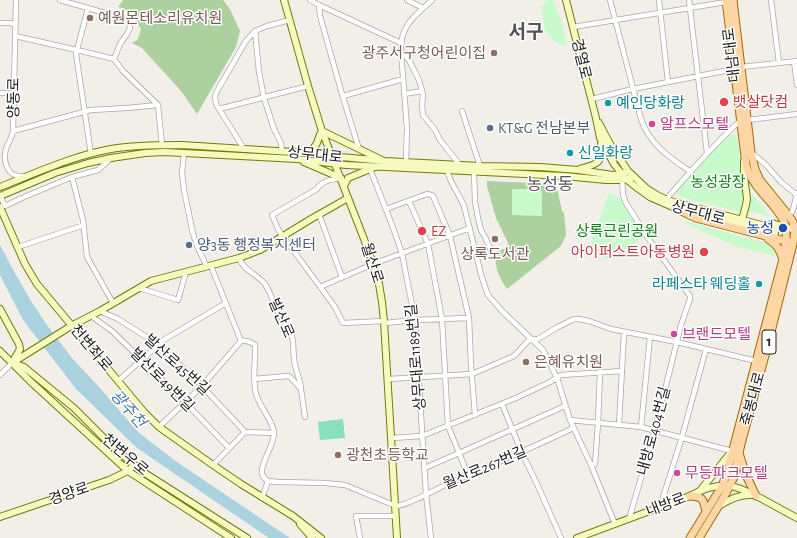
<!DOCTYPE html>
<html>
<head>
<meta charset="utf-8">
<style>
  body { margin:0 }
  canvas { display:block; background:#f2efe9 }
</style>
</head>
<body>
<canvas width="797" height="538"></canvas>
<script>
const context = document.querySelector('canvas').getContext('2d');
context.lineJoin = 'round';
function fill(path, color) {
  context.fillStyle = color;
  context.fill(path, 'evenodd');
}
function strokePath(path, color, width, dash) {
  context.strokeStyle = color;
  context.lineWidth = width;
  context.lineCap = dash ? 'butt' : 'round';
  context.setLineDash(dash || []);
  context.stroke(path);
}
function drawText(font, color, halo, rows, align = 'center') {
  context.font = font + ' "Alegreya Sans","Noto Sans KR",sans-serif';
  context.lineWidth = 3;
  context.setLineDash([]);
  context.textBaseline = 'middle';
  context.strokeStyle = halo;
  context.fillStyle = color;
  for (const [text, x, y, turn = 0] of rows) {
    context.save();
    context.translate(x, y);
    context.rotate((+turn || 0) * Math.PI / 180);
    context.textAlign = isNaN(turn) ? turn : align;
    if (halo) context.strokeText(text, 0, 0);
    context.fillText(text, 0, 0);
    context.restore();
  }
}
fill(new Path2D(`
  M123,0h100l7,9 10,22 -4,16 -32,55 -7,12 -16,-23 -39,-43 -10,-5 6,-4 3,-10c-6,-10 -11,-20 -23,-22z
  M487,181l69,3 6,27 2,2 2,22 -5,11 -54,43c-8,-11 -14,-24 -10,-38l13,-4 -14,-29 -9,-32z`), '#add19e');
fill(new Path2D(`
  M548,0h5c7,14 10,28 14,44l-4,1 -10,-4 -8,-11 -4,-23z
  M729,135h8l2,15 4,51 -1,7 -2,4 -60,-15 -3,-2v-4z
  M512,189h27l3,3v24l-30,-1z
  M609,193l12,6 23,38 -35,23 -21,-10z
  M752,194l19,23 -23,-6z
  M680,220l89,24 6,6 -1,6 -39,-10 -38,-17z`), '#c8facc');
fill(new Path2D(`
  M343,419l2,19 -25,2 -2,-18z`), '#88e0be');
fill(new Path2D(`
  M0,245l16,30 15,26 16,24 25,33 29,31 37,43 36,28 116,78h-21l-132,-90 -61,-59 -53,-69 -23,-45z`), '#aad3df');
const street = new Path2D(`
  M16,0l-3,131c-1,7 -5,12 -7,18 -3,10 0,24 11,27 1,0 6,0 7,0
  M60,0l59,17c20,7 8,16 1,27 -2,5 -4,10 -6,15
  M310,0l9,5 82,38
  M407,0l16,8
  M432,0c-17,16 -32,25 -31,51l8,9 10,20 4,14 -1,12 1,9 12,15 5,10 20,25
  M610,0l31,119c8,25 29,39 50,53
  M659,0l9,82
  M689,0l18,153
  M771,0l8,63
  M319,5l1,11 22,78 17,55
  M88,8l-12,46 15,100
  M0,23h11l4,2
  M573,27l153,-25
  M255,31l4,41 5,26 10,31 7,14 1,9
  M15,36l62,14 37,9 9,12 35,34 4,40
  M401,51l6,77 -1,34
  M794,61l3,24
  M741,67l56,-6
  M0,93h14
  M404,94l18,-3
  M343,96l60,-17
  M592,99l41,-10 101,-20
  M219,109l89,-23
  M462,111l18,55
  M748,120l49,-6
  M13,131l78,-21 36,-2 31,-3
  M244,149l-28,-45 -1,-8 2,-5 29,-50 9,-10 12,-5 23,-6
  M751,152l15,13 15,17 16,13
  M184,153l-2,20 2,17 9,44 5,14 9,19
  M370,169c11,28 23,56 32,85l13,66 11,174 5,44
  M447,170c3,13 12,24 17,36l18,72 6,17 15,17 40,38 14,28 13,42 21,45 24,59
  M474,172l1,29 3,17 3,12 4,7 9,20
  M72,177l11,43 4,37 26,46
  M341,178c-9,1 -20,3 -24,11l-45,26 7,16 56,76 8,16 41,-2
  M622,178l1,17 3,8 22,35 42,58v3l-9,26 -26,105 -26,89
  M0,196l5,10 19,-9 48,-20 26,-7 13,-12
  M667,200l2,-4c23,-26 45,-52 71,-75
  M409,201l19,43 14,75 6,107 20,49
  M386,209l41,-15 4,1 2,1 17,40 19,82 2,47 4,50
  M319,214l23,63
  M789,216l4,-6 4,-17
  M18,247l66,-22
  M239,258c5,13 18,16 26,26 6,9 8,19 13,28 4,8 11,17 14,25 2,7 1,15 2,22 1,10 6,19 7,30
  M211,266l30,75
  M320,287l53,-23 97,-36
  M139,288l39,12 8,-28
  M100,311l18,8 38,24 46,43 43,46
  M91,316l21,15 73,71 44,46
  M385,323l30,-3 54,-2
  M241,341c6,-1 10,1 14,4 1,16 -3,33 1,49 3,12 18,28 18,39 0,13 -14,30 -12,41 1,3 3,5 6,7l-6,17
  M0,375l12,-12
  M254,379l34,-3 2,1 11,12 4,28
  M389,379l83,-5 42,-18 15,-16 9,-1 18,-11 18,-9h5l10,2 22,8 66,13 79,19
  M118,381l47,-42 61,-36
  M502,404l20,49 15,31 24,54
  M570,420l71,7 91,24
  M619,425l5,-93
  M159,427l43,-41 39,-45
  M641,427l9,-90
  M392,438l30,-2 94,-38 34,-16 11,-7 61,-4
  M213,465l32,-33 29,1
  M591,465l4,-1 3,-41 2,-51
  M425,468l140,-62
  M268,481l10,1 47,1 20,2 51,21c12,-1 33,-13 45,-19 44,-19 89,-38 132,-59
  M660,507l22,-70 24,-88
  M360,538l-4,-22h40`);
const secondary = new Path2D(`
  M284,0l24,86 14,45 42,108 14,39 4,24 2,19 13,217
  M566,0l30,118 4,20 14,26 12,15 10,8 14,10 25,11 100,25
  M599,123l11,21 18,27 18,17 11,7 10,5 18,5 92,24
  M308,153c4,-3 7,-6 9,-10 2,-5 2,-8 5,-12l60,29
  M304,162l37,16
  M580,169c17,-5 23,-5 21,-25
  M344,186l4,-8 27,-11
  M0,187c36,-14 72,-31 111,-38 23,-4 47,-4 71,-4l126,8 33,4 44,4 95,5 60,1 38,3 35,5 9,-1 6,-3
  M0,196l55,-23 33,-10 23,-5 34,-5 19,-1 20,1 113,6 49,6 218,11 42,4h16l11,-3
  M0,207l25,57 12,20 107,128 15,15 54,38 28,19 52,32 28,22
  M743,216l3,-11 1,-6 -3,-24v-14
  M772,223l23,7
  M0,309l19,35 1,5 -8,14
  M0,351l30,30 98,90 103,67
  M12,363l59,-37 29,-15 51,-30 88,-23 21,-8 51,-31 37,-21
  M13,363l11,4 50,41 39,39 30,25 104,66
  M699,492l33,-41
  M753,494l44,24
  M719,506c9,-6 20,-12 32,-11
  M0,517l109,-37 19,-9 6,-6
  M300,524l12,14
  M577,538l113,-42c11,-6 27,-12 40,-10 9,1 18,6 26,10`);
const primary = new Path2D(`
  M675,208l21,10 93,24
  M768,239c10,6 11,10 15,20
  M739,453l7,22 10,21
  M690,496c14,1 13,3 16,16
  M690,538l32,-52 4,-10 57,-217c2,-10 4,-20 3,-31 -1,-9 -9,-17 -14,-24 -10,-11 -22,-24 -26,-39l-20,-165
  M699,538l25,-41 10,-20 7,-33 25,-92 27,-108 2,-14 -2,-8 -4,-6 -29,-36 -5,-11 -4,-17 -18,-152`);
strokePath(street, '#a9a9a9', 6);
strokePath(secondary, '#707d05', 8);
strokePath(primary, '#a06b00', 9);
strokePath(street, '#fff', 4.5);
strokePath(secondary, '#f7fabf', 6);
strokePath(primary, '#fcd6a4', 7);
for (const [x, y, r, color] of [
  [90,18,4,"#8d6e63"],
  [494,53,4,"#8d6e63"],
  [724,102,5,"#e0444e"],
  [608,103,4,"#0f9aa8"],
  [652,124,4,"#d1479c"],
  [490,128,4,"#5c6f8a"],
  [570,153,4,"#0f9aa8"],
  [783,228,5,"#1a4fb4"],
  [422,231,5,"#e0444e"],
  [495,239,4,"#8d6e63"],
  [189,245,4,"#5c6f8a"],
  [704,252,5,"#e0444e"],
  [759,284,4,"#0f9aa8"],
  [674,334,4,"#d1479c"],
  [526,362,4,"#8d6e63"],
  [338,455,4,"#8d6e63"],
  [677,473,4,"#d1479c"]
]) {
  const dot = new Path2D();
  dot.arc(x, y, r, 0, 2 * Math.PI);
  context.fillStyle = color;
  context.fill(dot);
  strokePath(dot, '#fff', 1.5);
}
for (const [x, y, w] of [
  [769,342,14]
]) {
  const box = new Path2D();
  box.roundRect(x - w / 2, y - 12, w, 24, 3);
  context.fillStyle = '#fff';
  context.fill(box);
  strokePath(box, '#222', 1);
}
drawText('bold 14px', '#222', null, [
  ["1",769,342]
]);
drawText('15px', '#785e54', '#fff', [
  ["예원몬테소리유치원",98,18],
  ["광주서구청어린이집",486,53,"right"],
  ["상록도서관",495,254,"center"],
  ["은혜유치원",534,362],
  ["광천초등학교",346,455]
], 'left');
drawText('15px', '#222', '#fff', [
  ["대남대로",732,55,-97],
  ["경열로",581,59,76],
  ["양동로",14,98,-89],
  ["상무대로",315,155,6],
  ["상무대로",698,213,15],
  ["월산로",372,263,72],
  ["발산로",281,318,66],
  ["천변좌로",91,348,50],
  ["상무대로1189번길",416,357,-95],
  ["발산로45번길",177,365,42],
  ["발산로49번길",162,380,45],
  ["죽봉대로",753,399,-75],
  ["내방로404번길",654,431,-75],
  ["천변우로",125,455,40],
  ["월산로267번길",485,468,-23],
  ["경양로",69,494,-19],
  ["내방로",666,505,-21]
]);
drawText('15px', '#be3a42', '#fff', [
  ["뱃살닷컴",733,102],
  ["EZ",431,231],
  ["아이퍼스트아동병원",695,252,"right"]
], 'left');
drawText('15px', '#0d838f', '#fff', [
  ["예인당화랑",616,103],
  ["신일화랑",578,153],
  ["라페스타 웨딩홀",751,284,"right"]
], 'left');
drawText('15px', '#b23c85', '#fff', [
  ["알프스모텔",660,124],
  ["브랜드모텔",682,334],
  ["무등파크모텔",685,473]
], 'left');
drawText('15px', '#4e5e75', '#fff', [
  ["KT&G 전남본부",498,128],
  ["양3동 행정복지센터",197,245]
], 'left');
drawText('15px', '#0c8416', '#fff', [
  ["농성광장",718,182],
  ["상록근린공원",617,231]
]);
drawText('15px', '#164399', '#fff', [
  ["농성",774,228]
], 'right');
drawText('italic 16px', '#4a7aab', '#fff', [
  ["광주천",128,409,48]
]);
drawText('17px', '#555', '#fff', [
  ["농성동",550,185]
]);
drawText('bold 19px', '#555', '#fff', [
  ["서구",526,32]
]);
</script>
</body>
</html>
